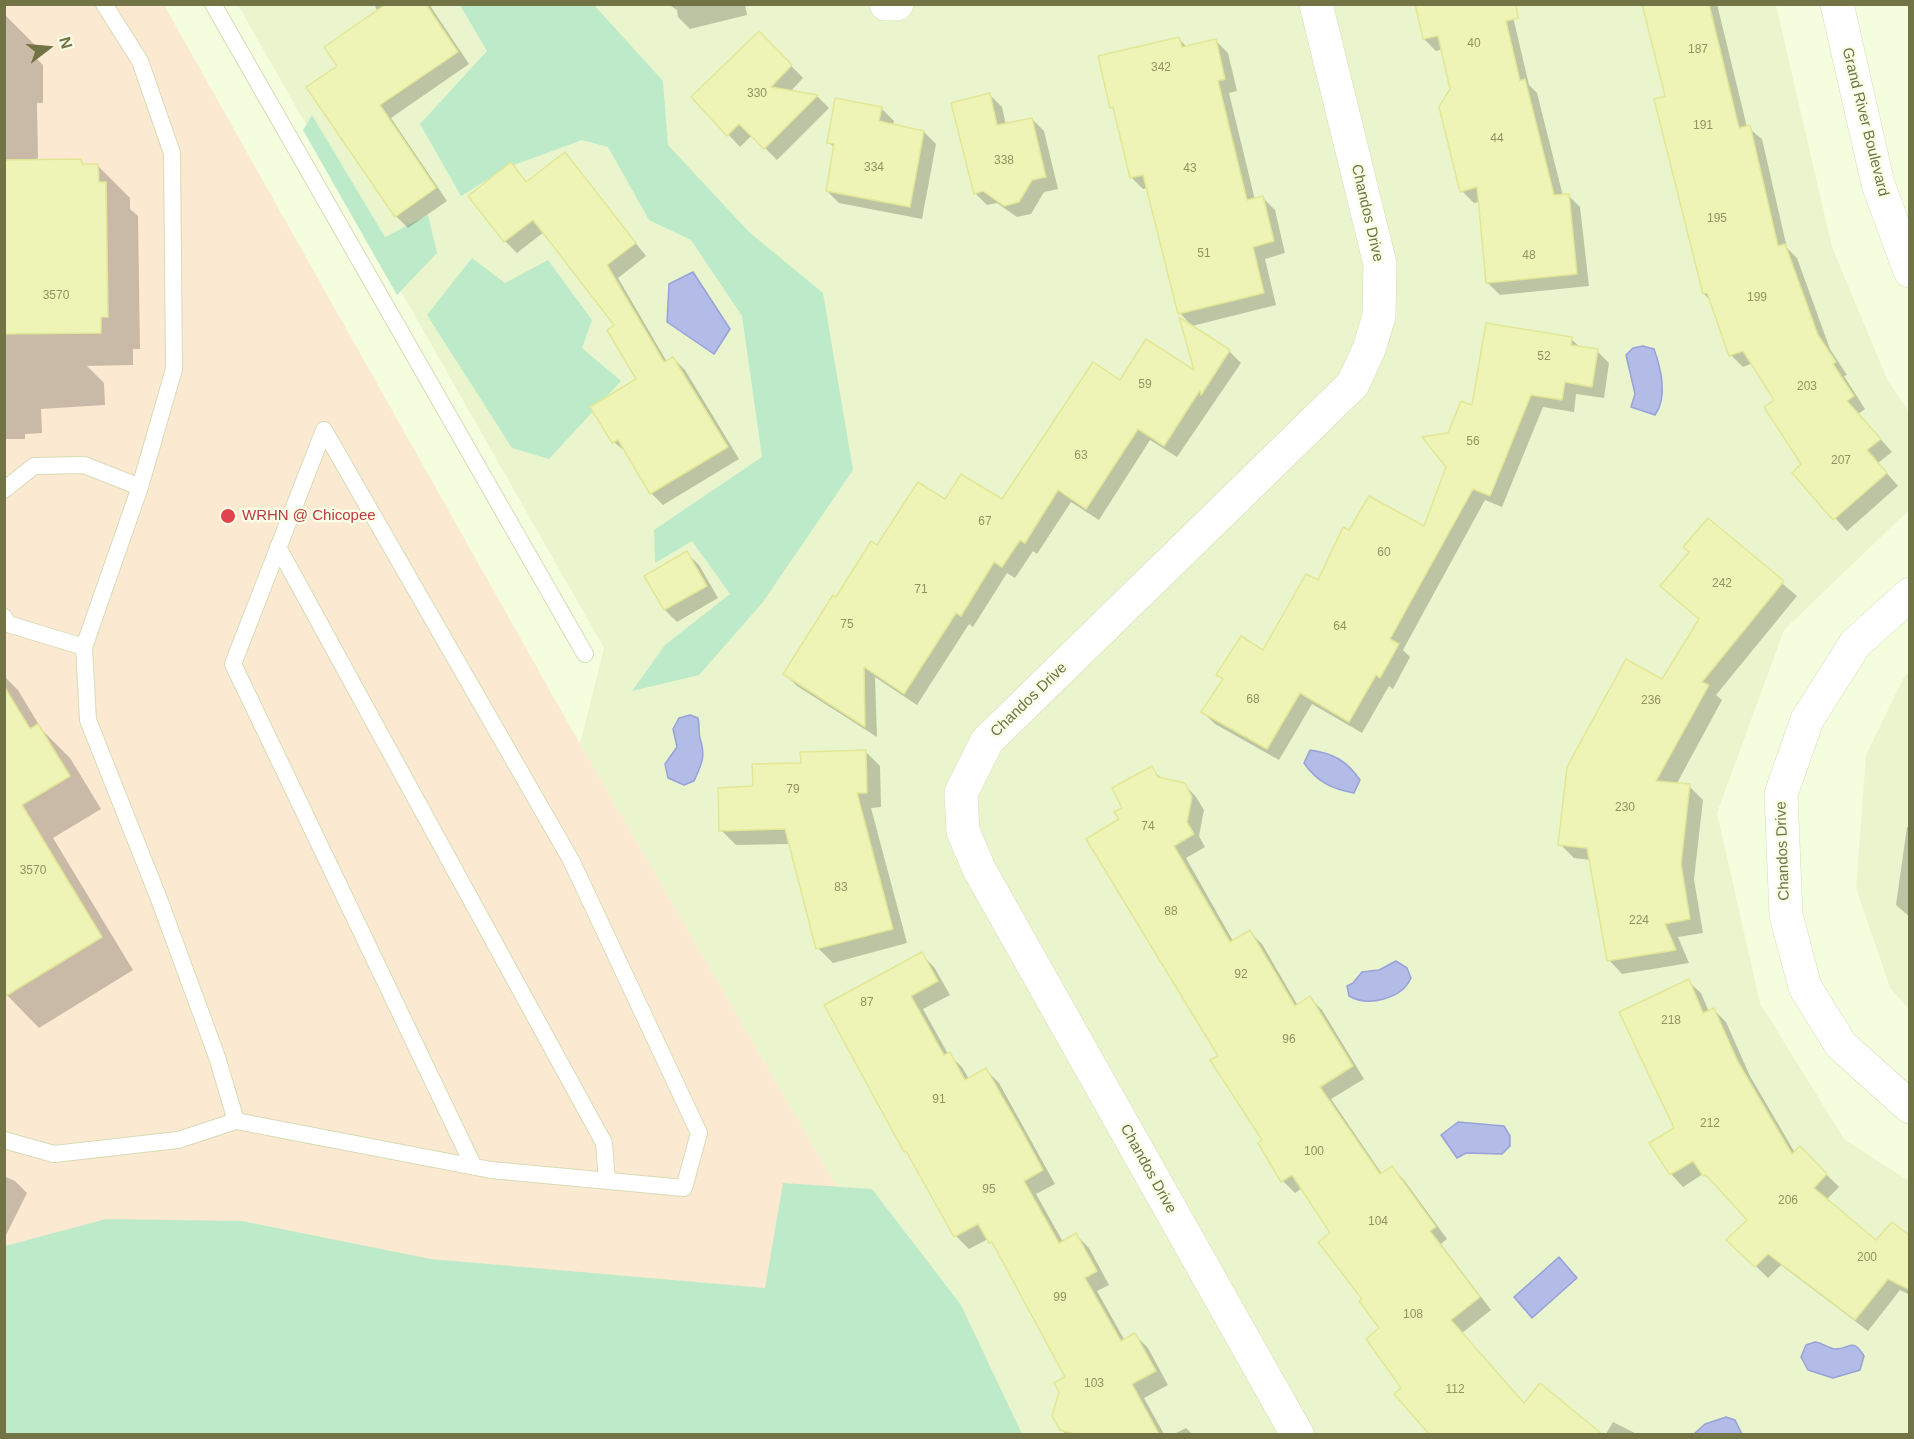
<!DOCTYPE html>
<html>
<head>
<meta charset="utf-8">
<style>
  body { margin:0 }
  #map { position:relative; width:1914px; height:1439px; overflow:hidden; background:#f4fdde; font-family:Arial,sans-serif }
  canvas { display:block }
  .frame { position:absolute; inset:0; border:6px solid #727446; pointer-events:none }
  .north { position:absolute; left:18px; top:18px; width:60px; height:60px; -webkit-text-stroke:4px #f7ffe6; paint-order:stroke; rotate:74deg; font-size:16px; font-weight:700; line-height:24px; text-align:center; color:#727446 }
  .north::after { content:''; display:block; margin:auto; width:21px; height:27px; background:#727446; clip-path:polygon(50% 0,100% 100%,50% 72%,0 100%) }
</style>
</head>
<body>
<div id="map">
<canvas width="1914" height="1439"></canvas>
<div class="frame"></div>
<div class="north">N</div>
</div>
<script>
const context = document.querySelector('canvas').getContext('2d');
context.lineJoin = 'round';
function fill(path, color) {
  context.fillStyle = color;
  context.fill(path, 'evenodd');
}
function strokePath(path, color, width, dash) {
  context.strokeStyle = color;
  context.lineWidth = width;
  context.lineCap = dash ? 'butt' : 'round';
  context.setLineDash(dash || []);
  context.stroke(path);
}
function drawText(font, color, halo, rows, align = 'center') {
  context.font = font + ' Arial,sans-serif';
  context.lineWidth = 5;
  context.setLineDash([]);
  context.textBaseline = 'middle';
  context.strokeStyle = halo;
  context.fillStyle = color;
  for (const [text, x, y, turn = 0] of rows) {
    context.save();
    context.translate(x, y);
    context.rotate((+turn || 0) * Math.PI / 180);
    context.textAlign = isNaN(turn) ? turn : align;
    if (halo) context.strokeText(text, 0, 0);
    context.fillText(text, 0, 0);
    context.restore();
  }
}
fill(new Path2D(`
  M238,5h1538l56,242 56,134 21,31v98l-125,120 -67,183 43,190 84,136 65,42v253h-929l-400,-690 24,-96z
  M1909,672v337l-19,-21 -34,-100 10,-133 38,-78z`), '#ebf5cd');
fill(new Path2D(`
  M5,5h159l416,739 400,690h-975z`), '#fce9d1');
fill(new Path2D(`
  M460,5h134l69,76 5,64 81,87 74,61 30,177 -90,132 -64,73 -67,16 33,-46 65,-51 -38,-53 -37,22 -1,-33 108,-73 -20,-141 -51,-76 -42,-20 -41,-73 -26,-7 -76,28 -45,28 -41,-72 67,-73z
  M312,115l73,122 43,-22 9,38 -40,42 -94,-165z
  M472,258l33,25 43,-23 44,60 -10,28 39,33 -72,78 -37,-11 -85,-133z
  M783,1183l89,6 89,116 61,129h-1017v-188l101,-27 136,2 189,38 334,29z`), '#bdebca');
const water = new Path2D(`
  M693,272l37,57 -16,25 -47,-32 2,-38z
  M1643,346l11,3c7,19 14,49 1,66l-24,-8 4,-13 -9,-39 7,-7z
  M690,715l8,3c2,7 0,13 2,20 6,19 2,25 -6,43l-10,4 -16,-7 -3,-14 12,-17 -4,-18 6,-11z
  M1310,750c23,3 37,11 50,30l-6,13c-22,-4 -37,-11 -50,-30z
  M1396,961l11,7 4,10c-9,21 -43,29 -62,18l-2,-10 6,-3 9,-11 17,-2z
  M1458,1122l46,4 6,10v10l-8,8 -36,-1 -9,5 -16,-23z
  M1559,1257l18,21 -45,40 -18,-21z
  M1815,1342c8,1 13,6 19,7 16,1 18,-13 30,7l-4,14 -27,8 -25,-8 -7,-13 5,-12z
  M1726,1417l9,3 7,14h-48l11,-10z`);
fill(water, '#b3bbe7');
strokePath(water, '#98a2d9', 1.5);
fill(new Path2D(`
  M374,4h55l40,60 -78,54 56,83 -39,27 -12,-12 -57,-150 39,-54z
  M668,4h77l2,11 -57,14 -12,-12 -1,-7z
  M1510,4l19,81 8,8 26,103 5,-1 12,12 9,79 -89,9 -12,-12 -8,-81 -6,1 -12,-12 -10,-102 -9,-40 -7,2 -12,-12z
  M1644,4h73l30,123 15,12 25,109 10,10 33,91 17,26 -3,1 21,33 -7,5 34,38 -14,11 20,23 -51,45 -53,-58 9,-9 -27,-64 -23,-37 -10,4 -12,-12 -20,-54 -7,-7 -37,-197z
  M4,14l32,32v12l7,7v38h-6l1,58h42l5,5h13l32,32v11l8,7 2,133h-7v16l-46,1 17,17 1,22 -64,4 1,24 -17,1v5h-21z
  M759,33l44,45 -13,14 28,5 11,11 -52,52 -25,-25 -12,12 -47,-50z
  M1178,38l9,9 28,-7 13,13 9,38 -8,2 26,107 8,-2 12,12 10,43 -20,6 11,46 -84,21 -12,-13 -32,-125 -5,1 -12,-12 -15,-66 -5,-4z
  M990,95l12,12 4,18 26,-6 12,12 14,58 -14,3 -13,22 -14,3 -20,-14 -10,2 -12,-12z
  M881,108l13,13 -1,4 31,7 12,12 -14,75 -83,-16 -12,-12 8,-43 -6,-5z
  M565,154l81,102 -28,22 49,84 6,-4 12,12 54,89 -76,46 -12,-12 -24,-40 -13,-11 -22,-34 46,-28 -22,-54 -72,-94 -27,21 -12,-12 6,-77 17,19z
  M1571,339l10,9 16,3 12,12 -5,35 -28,-4 -2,18 -31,-5 -41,100 -17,-7 -82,150 7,7 -17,32 -4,-3 -27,47 -50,-29 -33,56 -64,-36 -12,-12 21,-31 -6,-6 46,-23 55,-70 31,-50 75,-3 23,-62 1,-33 24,-26z
  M1229,351l12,12 -64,94 -27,-17 -51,80 -28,-18 -34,52 -4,-3 -18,27 -8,-5 -34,54 -4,-3 -52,81 -42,-28 2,60 -80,-51 -12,-12 52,-75 41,-52 68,-46h56l119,-119 76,-9z
  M1708,520l89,76 -81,99 6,5 -46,85 13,1 14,14 -9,79 9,54 -25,4 11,26 -67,11 -13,-14 -18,-100 -17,-2 -14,-14 140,-224 -38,-34 28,-33z
  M687,553l12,12 19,33 -41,24 -12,-12 -19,-33z
  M4,676l14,14 24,40 28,28 31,51 -48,29 80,132 -94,58 -35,-36z
  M865,751l15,15 1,41 -10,1 36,135 -74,20 -15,-15 -28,-104 -54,1 -15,-15 33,-42z
  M1151,768l12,12 21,4 12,13 8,13 -5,26 6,11 -19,11 47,83 17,-9 12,12 36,62 12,-8 12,12 42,69 -33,20 51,75 10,-6 12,12 43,59 -6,5 50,66 -29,23 62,71 16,-19 60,49h-169l-35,-40 7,-6 -22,-60 -49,-95 -30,-45 -7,5 -12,-12 -23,-38 4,-3 -44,-84 -99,-236 3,-11z
  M1907,827l3,1v89l-14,-12z
  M921,954l13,13 16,28 -27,14 25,45 14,13 7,12 17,-9 13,13 56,101 -19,10 27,48 13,-7 13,13 20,37 -12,6 28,50 10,-6 13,13 20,37 -24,13 20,36h-98l-5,-5 6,-51 -69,-128 -10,-11 -19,10 -13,-13 -44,-79 -7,-6 -79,-145z
  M1688,981l13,12 8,19 5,-2 12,12 24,54 45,77 5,-5 39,39 -13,13 51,42 33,-4v57l-10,-5 -32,41 -87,-66 -13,13 -39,-38 20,-20 -31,-34 -15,-12 -20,13 -12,-13 -20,-31 25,-15z
  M4,1176l11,5 12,12 -23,46z
  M1613,1422l24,12h-31z
  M1186,1428l6,6h-18z`), '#0003');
const building = new Path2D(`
  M386,4h40l32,48 -78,53 56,83 -41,29 -89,-130 31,-21 -13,-19z
  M1415,4h101l2,14 -12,3 14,60 5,-2 29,116 15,-1 8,80 -91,9 -9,-96 -17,5 -21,-85 11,-18 -12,-53 -15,3z
  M1642,4h67l30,124 11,-3 28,121 7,-2 33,91 18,27 -3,2 21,32 -7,5 34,38 -14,11 20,23 -54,47 -41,-47 9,-9 -37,-57 10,-7 -31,-49 -14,5 -22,-63 -4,1 -49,-195 11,-3z
  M759,31l33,34 -21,22 47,8 -54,54 -25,-25 -12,12 -36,-39z
  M1179,37l3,10 34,-8 9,40 -7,2 29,119 16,-4 11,45 -21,6 11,46 -86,21 -35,-139 -13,3 -17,-71 -3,1 -12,-52z
  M990,93l7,32 35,-7 14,59 -14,3 -13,22 -15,4 -21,-15 -9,3 -23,-91z
  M835,98l47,9 -3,14 45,10 -14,76 -84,-16 8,-47 -7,-1z
  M565,152l71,91 -29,22 57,97 9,-5 55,90 -78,47 -32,-54 -6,3 -22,-36 46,-28 -29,-49 7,-5 -81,-105 -29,22 -36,-46 43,-34 15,20z
  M81,159l1,5h16l1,18h7l2,135h-7v16l-97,1v-174z
  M1179,317l51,33 -29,45 -1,-5 -36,56 -26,-17 -52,80 -28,-19 -33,53 -5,-3 -18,27 -8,-5 -33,54 -5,-3 -52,81 -40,-27 1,60 -82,-53 50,-79 3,2 35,-56 6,4 41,-63 27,17 16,-25 41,25 91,-137 27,18 26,-41 48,31z
  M1486,323l86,14 -1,8 27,4 -6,38 -27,-5 -3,18 -31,-5 -41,101 -17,-7 -83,150 9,5 -19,34 -4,-3 -27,47 -49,-29 -33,56 -66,-37 22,-33 -7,-4 25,-39 22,14 43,-76 12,6 25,-53 6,3 20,-34 55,30 22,-59 -24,-30 26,-4 13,-32 11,4z
  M1708,518l76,63 -82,101 7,3 -53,96 34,3 -9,80 9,55 -25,5 11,26 -69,11 -20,-113 -29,-3 9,-78 59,-108 36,20 37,-60 -39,-33 29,-34 -6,-5z
  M687,551l20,35 -43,24 -20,-34z
  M4,686l26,43 8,-5 32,52 -48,29 80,132 -98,60z
  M866,750l1,43h-10l36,136 -77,20 -31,-120 -66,2 -1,-43 35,-2 -1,-22 49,-1 -1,-11z
  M1152,766l6,11 27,6 7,14 -5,25 7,12 -20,12 56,96 20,-12 45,76 15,-10 43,70 -33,21 60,87 12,-8 44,61 -6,4 50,66 -29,23 73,83 16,-20 62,51h-173l-35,-40 7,-6 -35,-49 13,-11 -20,-27 3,-2 -44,-57 12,-9 -38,-58 -11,7 -23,-39 4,-3 -52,-80 8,-4 -132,-217 33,-20 -5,-7 8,-4 -10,-20z
  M922,952l16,29 -27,15 33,59 6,-3 15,28 21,-12 36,63 21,39 -19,11 35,62 17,-10 21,38 -12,7 36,63 14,-8 21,38 -24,13 27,50h-84l-15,-4 -8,-14 7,-24 -5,-9 11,-6 -73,-135 -3,1 -11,-19 -24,13 -48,-86 -2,1 -80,-147z
  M1689,979l14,34 11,-5 24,54 54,92 8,-8 27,28 -13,14 62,52 16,-18 18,14v54l-22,-11 -33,41 -87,-66 -13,13 -29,-27 21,-20 -41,-45 -3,1 -10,-15 -23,14 -21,-32 25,-15 -55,-116z`);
fill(building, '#eef4b5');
strokePath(building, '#e1e795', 1.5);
const service = new Path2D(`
  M104,4l36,57 32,92 2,216 -34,118 -56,160 4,73 71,179 58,158 19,64
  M213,4l372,650
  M4,490l30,-24 50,-1 56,22
  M278,547l326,596 3,38
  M4,617l4,7 76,23
  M4,1140l50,14 124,-14 58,-19 255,49 193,18 15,-55 -128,-273 -247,-430 -91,234 240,501`);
const minor = new Path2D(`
  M886,4h11
  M1837,4l41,180 32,87
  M1910,594l-55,50 -48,76 -26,74 5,121 19,72 36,58 69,62
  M1297,1434l-318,-565 -16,-38 -2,-38 26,-52 366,-357 16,-35 10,-33 1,-52 -64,-260`);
strokePath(service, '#d6dcb5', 18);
strokePath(minor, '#d6dcb5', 34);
strokePath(service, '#fff', 16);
strokePath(minor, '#fff', 33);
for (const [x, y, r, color] of [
  [228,516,8,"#e0444e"]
]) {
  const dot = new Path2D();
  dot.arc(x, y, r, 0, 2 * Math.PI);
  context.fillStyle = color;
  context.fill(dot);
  strokePath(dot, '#f7ffe6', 2);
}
drawText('12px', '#919462', null, [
  ["40",1474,44],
  ["187",1698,50],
  ["342",1161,68],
  ["330",757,94],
  ["191",1703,126],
  ["44",1497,139],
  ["338",1004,161],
  ["334",874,168],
  ["43",1190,169],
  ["195",1717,219],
  ["51",1204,254],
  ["48",1529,256],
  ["3570",56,296],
  ["199",1757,298],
  ["52",1544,357],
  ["59",1145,385],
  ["203",1807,387],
  ["56",1473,442],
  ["63",1081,456],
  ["207",1841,461],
  ["67",985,522],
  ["60",1384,553],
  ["242",1722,584],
  ["71",921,590],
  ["75",847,625],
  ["64",1340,627],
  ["68",1253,700],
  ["236",1651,701],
  ["79",793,790],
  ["230",1625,808],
  ["74",1148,827],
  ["3570",33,871],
  ["83",841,888],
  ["88",1171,912],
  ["224",1639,921],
  ["92",1241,975],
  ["87",867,1003],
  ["218",1671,1021],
  ["96",1289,1040],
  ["91",939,1100],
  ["212",1710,1124],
  ["100",1314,1152],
  ["95",989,1190],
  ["206",1788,1201],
  ["104",1378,1222],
  ["200",1867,1258],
  ["99",1060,1298],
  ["108",1413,1315],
  ["103",1094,1384],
  ["112",1455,1390]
]);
drawText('15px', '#727446', '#f7ffe6', [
  ["Grand River Boulevard",1865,122,76],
  ["Chandos Drive",1367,213,77],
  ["Chandos Drive",1029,700,-44],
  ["Chandos Drive",1783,851,-92],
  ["Chandos Drive",1148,1169,61]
]);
drawText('15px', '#be3a42', '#f7ffe6', [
  ["WRHN @ Chicopee",242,516]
], 'left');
</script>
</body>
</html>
